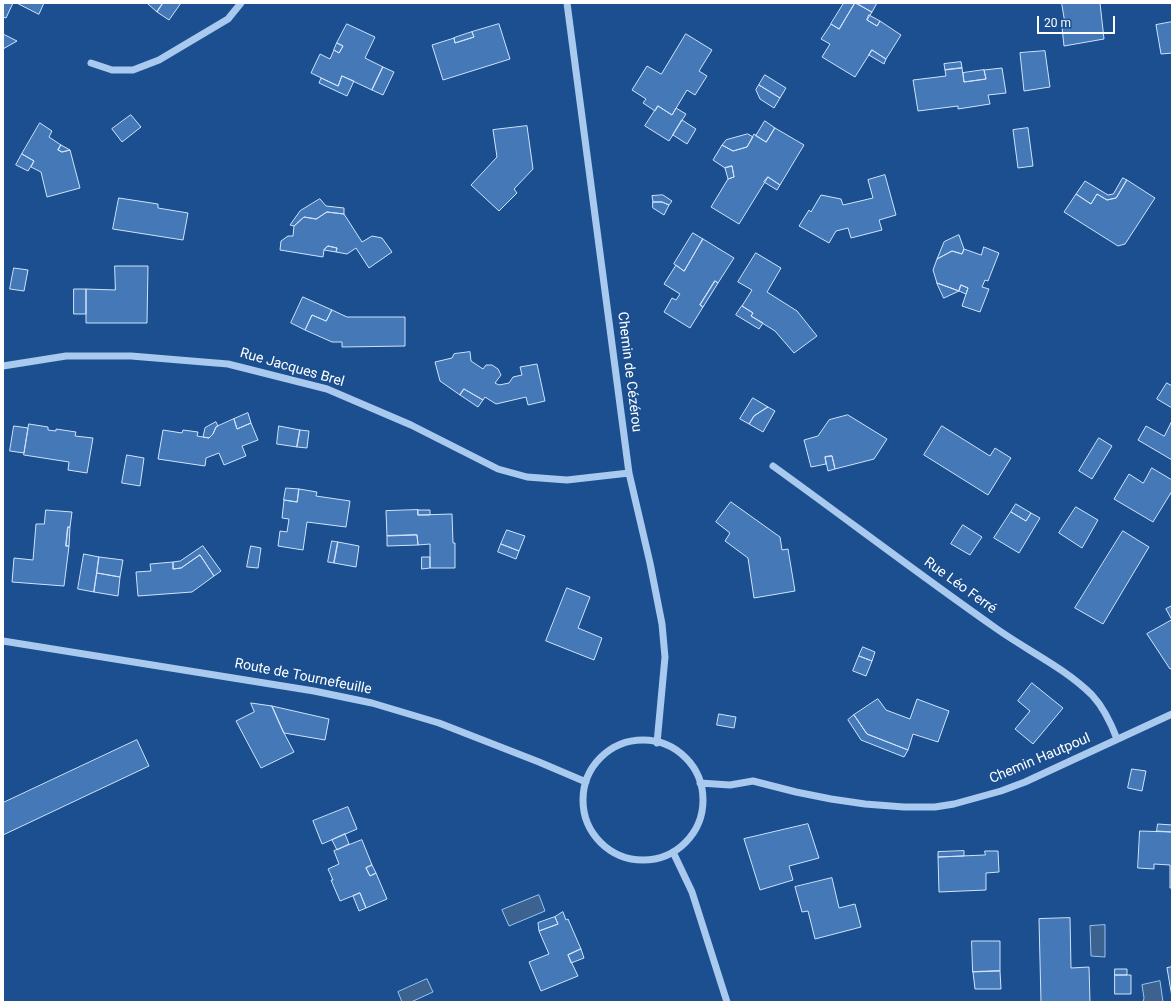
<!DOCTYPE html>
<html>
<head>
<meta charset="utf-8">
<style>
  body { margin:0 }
  #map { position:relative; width:1175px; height:1005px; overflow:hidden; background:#1b4f8f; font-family:Roboto,sans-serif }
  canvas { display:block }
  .frame { position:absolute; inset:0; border:4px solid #fff; pointer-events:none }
  .scale { position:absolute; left:1037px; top:16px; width:78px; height:18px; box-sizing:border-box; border:2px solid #fff; border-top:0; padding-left:5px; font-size:12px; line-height:14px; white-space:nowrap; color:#fff; -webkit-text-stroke:3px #1b4f8f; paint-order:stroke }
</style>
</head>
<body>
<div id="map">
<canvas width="1175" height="1005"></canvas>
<div class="frame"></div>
<div class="scale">20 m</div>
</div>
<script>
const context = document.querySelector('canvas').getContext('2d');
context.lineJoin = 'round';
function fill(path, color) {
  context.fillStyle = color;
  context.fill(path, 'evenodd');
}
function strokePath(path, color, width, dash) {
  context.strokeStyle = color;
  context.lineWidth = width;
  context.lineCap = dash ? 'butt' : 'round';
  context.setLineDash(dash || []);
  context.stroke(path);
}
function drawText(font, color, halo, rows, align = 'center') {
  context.font = font + ' Roboto,sans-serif';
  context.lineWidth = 3;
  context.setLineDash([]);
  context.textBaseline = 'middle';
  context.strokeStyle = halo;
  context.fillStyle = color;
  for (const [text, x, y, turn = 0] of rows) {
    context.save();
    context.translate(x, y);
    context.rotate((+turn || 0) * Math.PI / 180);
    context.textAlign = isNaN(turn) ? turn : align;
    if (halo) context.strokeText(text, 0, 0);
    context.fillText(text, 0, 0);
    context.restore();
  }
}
const water = new Path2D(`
  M539,895l6,16 -36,15 -7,-16z
  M1105,925v32l-14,-1 -1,-30z
  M427,979l6,13 -22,10h-9l-4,-10z
  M1160,981l3,21h-20l1,-4 -2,-13z`);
fill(water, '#3c6290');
strokePath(water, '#9cc4f0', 1);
const building = new Path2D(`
  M3,3h10l-7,15 -3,-1z
  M17,3h27l-5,11z
  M149,3h14l-6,9 -9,-8z
  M163,3h18l-12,17 -12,-8z
  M844,3h11l-16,26 -8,-5z
  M855,3l17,9 -5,8 10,6 3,-5 21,14 -15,24 -14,-9 -17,27 -33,-20 8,-13 -9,-5 10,-15 8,5z
  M857,3h20l-5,9z
  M1062,3h38l4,36 -40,7 -2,-19 3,-1z
  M869,15l11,6 -3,5 -10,-6z
  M1172,22v31l-11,1 -5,-29z
  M347,24l28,13 -10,21 18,9 -11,23 -30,-14 -4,10 -27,-13 9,-19 10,5 4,-9 5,3 4,-7 -6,-3z
  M499,24l11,35 -67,21 -11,-35 22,-7 1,5 19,-6 -2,-5z
  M472,32l2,5 -19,6 -1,-5z
  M3,34l14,7 -14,8z
  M686,34l26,16 -13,21 8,5 -12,19 -8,-5 -15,25 -14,-9 -3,5 -12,-8 3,-4 -14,-9 15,-24 14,8z
  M337,43l6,3 -4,7 -5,-3z
  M872,50l14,9 -2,5 -15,-9z
  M1045,51l5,36 -26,4 -4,-38z
  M961,62l1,6 -17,2 -1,-6z
  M383,67l11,5 -11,23 -11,-5z
  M962,68l2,14 22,-3 -2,-9 18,-2 4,25 -18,2 2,9 -32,5v-3l-40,5 -5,-31 33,-4 -1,-6z
  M984,70l2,9 -22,3 -1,-9z
  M765,75l21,13 -6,10 -21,-13z
  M342,76l12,5 -7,15 -28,-13 2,-5 17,8z
  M759,85l21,13 -6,10 -14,-9 -4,-9z
  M658,106l14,9 4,-7 10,6 -17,27 -24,-15z
  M131,115l10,12 -19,15 -10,-13z
  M682,120l14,9 -9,15 -14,-9z
  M765,121l10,7 -9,14 -10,-6z
  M40,123l12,8 -3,6 12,8 -3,5 4,2 8,-2 10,38 -33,9 -6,-25 -10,-5 3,-6 -12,-7z
  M527,126l6,43 -19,20 3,4 -18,18 -28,-26 26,-28 -4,-27z
  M775,128l29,17 -24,40 -12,-8 -29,47 -28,-17 17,-28 6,-2 -2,-11 -7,2 -12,-8 9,-15 11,6 14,-4 7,-13 12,8z
  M1028,128l5,38 -15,2 -5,-38z
  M748,134l5,3 -6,10 -14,4 -11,-6 4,-5z
  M61,145l9,5 -8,2 -4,-2z
  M22,154l12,7 -6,10 -12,-6z
  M732,166l2,11 -6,2 -3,-11z
  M885,175l11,40 -17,5 3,10 -31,8 -3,-10 -12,3 -7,12 -30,-17 10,-16 2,2 10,-17 20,4 2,6 30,-7 -5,-18z
  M768,177l12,8 -3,5 -13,-8z
  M1123,178l4,2 -11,18 -9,2 -10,-6 -6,10 -15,-10 9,-13 23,14 5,-1z
  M1127,180l28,18 -30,46 -7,2 -54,-34 12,-18 15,10 6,-10 10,6 9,-2z
  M663,195l9,6 -3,4 -7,-3h-9l-1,-6z
  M119,198l39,6v4l30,5 -5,27 -70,-11z
  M320,199l6,7 18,2v6l-17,-2 -11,7 -12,-2 -10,9 -4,-1 10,-14z
  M653,202h9l7,3 -5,10 -11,-7z
  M327,212l17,2 18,28 10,-6 10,2 10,14 -23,16 -13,-20 -9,6 -11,-2 1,-4 -9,-2 -4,4 -1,7 -43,-7 1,-9 7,-5h5l1,-10 10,-9 12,2z
  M693,233l10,6 -19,32 -10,-7z
  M959,235l5,14 -2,5 -10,-3 -15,8 7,-17z
  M703,239l31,19 -16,25 -3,-2 -15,24 3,2 -13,21 -26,-16 8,-14 4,2 4,-6 -16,-10 12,-19 8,6z
  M328,246l9,2 -1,4 -12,-2z
  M984,247l15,6 -11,28 -3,-1 -3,7 7,2 -9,23 -18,-6 6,-18 -7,-3 -2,6 -22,-8 -4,-13 4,-11 15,-8 10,3 2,-5 17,6z
  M756,253l25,15 -14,24 30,19 20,25 -23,17 -19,-22 -24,-15 2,-3 -11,-7 10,-16 -14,-8z
  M115,266h33l-1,57h-61v-34l29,1z
  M14,268l14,2 -4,21 -14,-2z
  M715,281l3,2 -15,24 -3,-2z
  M937,283l22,8 -15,7z
  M961,285l7,3 -2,6 -7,-3z
  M74,289h12v25h-12z
  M303,297l29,13 -6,11 -14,-6 -7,15 -14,-7z
  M742,306l11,7 -2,3 12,7 -4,6 -23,-14z
  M332,310l15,7h58v29l-63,1v-5h-10l-27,-12 7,-15 14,6z
  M470,352l1,9 12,8 3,-4h6l6,4 3,6 -6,8 4,2 10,-2 4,-6 9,-2 -2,-8 17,-3 8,37 -17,4 -2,-8 -30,7 -11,-7 -2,3 -19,-11 -4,6 -20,-14 -5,-19 17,-4 2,-4z
  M1167,383l5,3v22l-15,-9z
  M464,389l19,11 -5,7 -18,-12z
  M753,398l15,9 -14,9 -5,8 -9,-5z
  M768,407l7,4 -12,21 -14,-8 5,-8z
  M248,413l3,10 -14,6 -3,-10z
  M848,415l39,24 -13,20 -39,10 -3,-13 -7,1 1,7 -15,3 -7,-27 14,-4 11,-16z
  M234,419l3,10 14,-6 7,17 -16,6 4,10 -22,9 -5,-12 -13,5 -1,8 -47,-7 5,-29 19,3 1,-3 15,2 -1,4 12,2 4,-4 3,-7z
  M1172,421v39l-34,-20 8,-14 18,10z
  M216,422l2,4 -2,1 -3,7 -4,4 -6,-1 2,-9z
  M29,424l19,3v3l8,1v-2l20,3 -1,4 18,2 -6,35 -19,-3 1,-8 -45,-7z
  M14,426l14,2 -4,25 -14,-2z
  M279,426l21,4 -3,17 -20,-3z
  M942,426l48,30 5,-8 16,10 -23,37 -64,-40z
  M300,430l9,1 -2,17 -10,-1z
  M1099,438l13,8 -20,33 -13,-8z
  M127,455l17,3 -4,28 -18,-3z
  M832,456l3,13 -7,2 -3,-14z
  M1152,468l20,12v11l-19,31 -39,-23 15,-25 14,9z
  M286,488l13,1 -2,13 -13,-2z
  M299,489l18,3 -1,4 34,5 -4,26 -39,-5 -4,28 -25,-4 2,-15 7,1 2,-13 -7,-1 2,-18 13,2z
  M731,502l49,35 2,13 6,-1 7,42 -41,7 -6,-40 -23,-17 5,-8 -14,-11z
  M1016,504l15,9 -5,8 -15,-9z
  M1076,507l22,13 -16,28 -23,-15z
  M46,510l26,2 -2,15h-2l-2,19h3l-5,40 -52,-4 2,-24 19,2 3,-36h8z
  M418,510h12v5h-12z
  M418,510v5l34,-1 1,29h2v25h-25v-24l-12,1 -1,-10 -30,1 -1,-25z
  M1011,512l15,9 5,-8 9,5 -21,35 -25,-15z
  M963,525l19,12 -12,18 -19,-11z
  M68,527h2l-1,19h-3z
  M507,530l18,6 -6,15 -18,-7z
  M1123,531l26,16 -46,77 -28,-16z
  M417,535l1,10 -31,1v-10z
  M332,541l6,1 -4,21 -6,-1z
  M338,542l21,4 -3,21 -22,-4z
  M501,544l18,7 -3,8 -18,-7z
  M203,546l18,25 -7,5 -14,-21 -19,13 -8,1v-7l7,-1z
  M251,546l10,2 -3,20 -11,-1z
  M84,554l15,3 -5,35 -16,-3z
  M200,555l14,21 -22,16 -54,4 -2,-24 15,-1 -1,-7 23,-2v7l8,-1z
  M99,557l24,3 -3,17 -23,-4z
  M422,557h8v11l-8,1z
  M97,573l23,4 -2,19 -24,-4z
  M567,588l23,9 -12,31 24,10 -8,22 -48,-19z
  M1172,606v14l-6,-11z
  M1172,620v48l-2,1 -23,-35z
  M863,647l12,5 -3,9 -13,-5z
  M859,656l13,5 -6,15 -13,-5z
  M1032,683l31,25 -30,36 -18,-15 15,-18 -12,-10z
  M878,699l8,11 24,9 7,-20 32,12 -11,31 -25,-8 -5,16 -41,-16 -13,-19z
  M251,703l21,3 12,27 10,19 -33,16 -25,-47 18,-9z
  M272,706l57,13 -4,21 -41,-7z
  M719,714l17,3 -2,11 -17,-3z
  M854,715l13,19 41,16 -4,7 -43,-17 -13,-20z
  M137,740l12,26 -146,69v-32z
  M1132,769l14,2 -4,20 -14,-3z
  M348,807l9,22 -35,15 -9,-23z
  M808,824l11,34 -30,8 4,14 -33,10 -16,-51z
  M1158,824l14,1v7l-15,-1z
  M1140,831l32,1v56h-2v-23l-16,-1v5l-16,-1z
  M345,834l4,10 -12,6 -5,-10z
  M362,840l10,25 -6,3 4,8 6,-3 11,26 -21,9 -6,-15 -20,8 -9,-21h2l-5,-11 11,-5 -5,-13z
  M964,851v5l-26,1v-5z
  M985,851h13l1,21 -13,1v17l-47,2 -1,-35 47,-2z
  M372,865l4,8 -6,3 -4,-8z
  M832,878l7,30 16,-4 6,23 -46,12 -7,-28 -6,1 -7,-25z
  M360,893l6,15 -7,3 -6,-15z
  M563,912l3,8 2,-1 13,30 -13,6 10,21 -37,15 -12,-29 20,-8 -10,-23 19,-7 -3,-7z
  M555,917l3,7 -19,7 -1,-8z
  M1070,918l1,50 18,-1 1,35h-49l-2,-83z
  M972,941h28v30l-27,1z
  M581,949l3,9 -13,5 -3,-8z
  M1172,967v30l-5,-29z
  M1115,969h12v6h-12z
  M1000,971l1,18h-26l-2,-17z
  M1115,975h16v19h-16z`);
fill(building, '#4478b7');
strokePath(building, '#cfe3fa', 1);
strokePath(new Path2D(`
  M567,3l62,470 21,90 12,61 3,33 -8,86
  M91,63l21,7h21l26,-10 69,-41 13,-16
  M3,366l63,-10h65l97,8 99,25 84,36 87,44 29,8 40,3 62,-7
  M773,466c75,54 148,110 224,163 31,22 68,39 95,66 12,13 19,28 25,44
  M3,641l311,50 58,12 67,20 100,39 47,20
  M583 800a60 60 0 1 1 120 0a60 60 0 1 1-120 0Z
  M700,783l30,2 23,-4 43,11 35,7 34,5 39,3h31l19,-3 47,-13 24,-9 147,-68
  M673,852l19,40 35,110`), '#a9c9ee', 7);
drawText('14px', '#fff', '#1b4f8f', [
  ["Rue Jacques Brel",292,368,16],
  ["Chemin de Cézérou",629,372,83],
  ["Rue Léo Ferré",960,586,36],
  ["Route de Tournefeuille",303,677,11],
  ["Chemin Hautpoul",1040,759,-23]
]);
</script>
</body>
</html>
